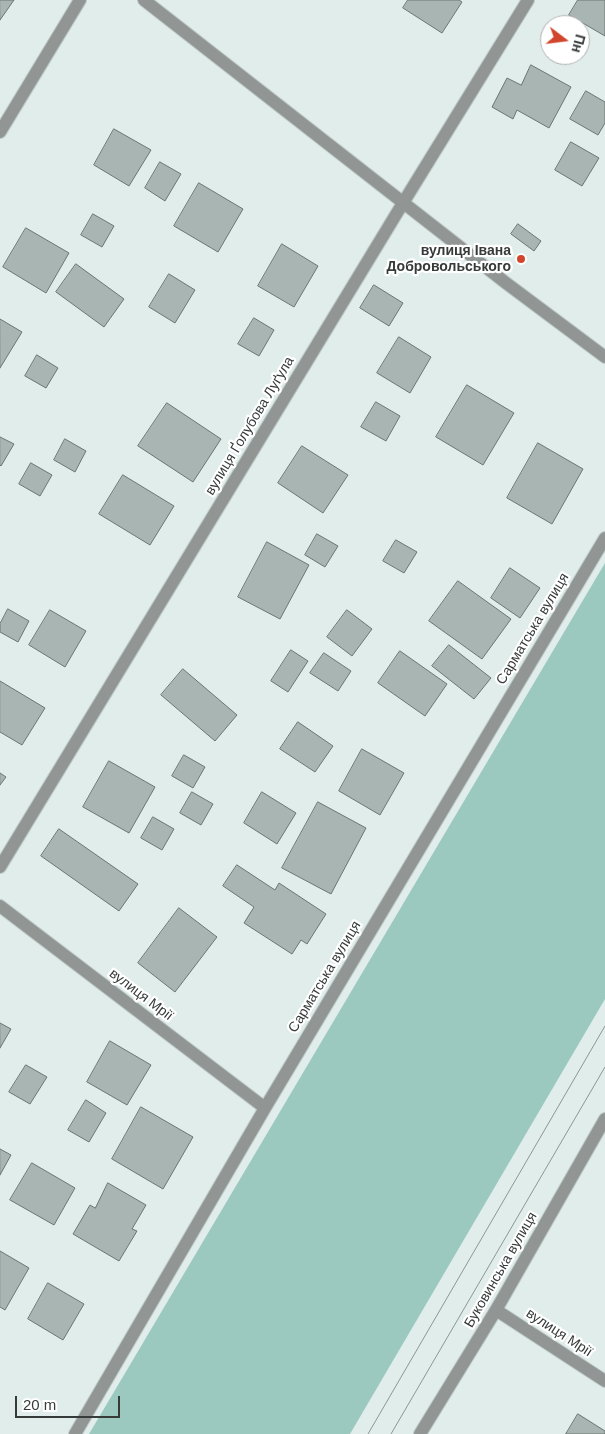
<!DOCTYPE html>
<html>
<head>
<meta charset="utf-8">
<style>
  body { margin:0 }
  #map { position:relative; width:605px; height:1434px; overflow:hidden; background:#e0edeb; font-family:Helvetica,sans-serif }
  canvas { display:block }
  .north { position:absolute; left:540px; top:15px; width:50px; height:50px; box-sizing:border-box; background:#fff; border:1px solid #afb1b0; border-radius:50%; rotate:105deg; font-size:14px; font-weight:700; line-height:20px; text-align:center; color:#363b3a }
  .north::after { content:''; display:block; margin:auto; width:18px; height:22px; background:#d1452d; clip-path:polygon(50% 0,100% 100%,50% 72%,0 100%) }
  .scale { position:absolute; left:15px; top:1396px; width:105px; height:22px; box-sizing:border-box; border:2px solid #363b3a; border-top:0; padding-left:6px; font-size:15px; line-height:18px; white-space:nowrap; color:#363b3a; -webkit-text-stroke:4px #fff; paint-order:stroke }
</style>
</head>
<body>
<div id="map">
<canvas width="605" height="1434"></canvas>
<div class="north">Пн</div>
<div class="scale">20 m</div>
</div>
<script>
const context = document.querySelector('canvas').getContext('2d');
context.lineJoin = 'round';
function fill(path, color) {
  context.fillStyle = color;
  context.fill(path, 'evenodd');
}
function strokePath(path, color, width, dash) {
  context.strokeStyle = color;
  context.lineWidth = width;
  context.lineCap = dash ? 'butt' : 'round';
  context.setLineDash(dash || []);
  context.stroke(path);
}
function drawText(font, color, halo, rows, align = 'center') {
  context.font = font + ' Helvetica,sans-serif';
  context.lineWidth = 4.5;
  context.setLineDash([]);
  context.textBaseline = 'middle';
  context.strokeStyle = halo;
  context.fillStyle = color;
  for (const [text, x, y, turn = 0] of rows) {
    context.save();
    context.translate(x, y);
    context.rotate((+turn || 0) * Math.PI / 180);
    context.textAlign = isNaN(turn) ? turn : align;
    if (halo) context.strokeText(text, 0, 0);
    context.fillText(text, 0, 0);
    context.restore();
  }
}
fill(new Path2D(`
  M605,563v436l-255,435h-261z`), '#9bc9c0');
const building = new Path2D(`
  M0,0h14l-14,20z
  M408,0h51l3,2 -20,31 -39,-25z
  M578,0h27v36l-36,-21z
  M531,65l40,22 -22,41 -32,-18 -4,9 -21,-12 15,-29 14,7z
  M586,91l19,11v21l-7,12 -28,-16z
  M114,129l37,21 -22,36 -35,-21z
  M571,142l28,16 -17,28 -27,-16z
  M160,162l21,12 -16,27 -20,-13z
  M199,183l44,26 -25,43 -44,-26z
  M93,214l21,12 -12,21 -21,-12z
  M518,224l23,17 -7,10 -23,-17z
  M26,228l43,25 -23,40 -43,-26z
  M282,244l36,22 -24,41 -36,-21z
  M76,264l48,35 -20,28 -48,-35z
  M169,274l26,16 -20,33 -26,-16z
  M374,285l29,18 -14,23 -29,-18z
  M254,318l20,12 -15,26 -21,-12z
  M0,319l22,13 -22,36z
  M399,337l32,20 -21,36 -33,-20z
  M37,355l21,13 -12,20 -21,-12z
  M467,385l47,28 -31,52 -47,-28z
  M376,402l24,14 -14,25 -25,-14z
  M167,403l54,36 -28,43 -55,-36z
  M0,437l14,7 -13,22 -1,-1z
  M65,439l21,12 -11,21 -21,-12z
  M538,443l45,26 -31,55 -45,-26z
  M302,446l46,29 -25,38 -45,-30z
  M31,463l21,12 -12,21 -21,-12z
  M123,475l51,31 -24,39 -51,-31z
  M317,534l21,12 -13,21 -20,-12z
  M396,540l21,12 -13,21 -21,-12z
  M267,542l42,23 -29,54 -42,-22z
  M510,568l30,20 -20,30 -29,-20z
  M458,581l53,38 -29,40 -53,-38z
  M8,609l21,12 -11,21 -18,-10v-8z
  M50,610l36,21 -21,36 -36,-22z
  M347,610l25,19 -20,27 -25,-19z
  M449,645l42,33 -17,21 -42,-33z
  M291,650l17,11 -20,31 -17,-11z
  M400,651l47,33 -22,32 -47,-33z
  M324,653l27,18 -13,20 -28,-18z
  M183,669l54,46 -22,26 -54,-46z
  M0,681l45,27 -23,37 -22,-13z
  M298,722l35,24 -18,26 -35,-23z
  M362,749l42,24 -24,42 -41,-24z
  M184,755l21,12 -12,21 -21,-12z
  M109,761l46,26 -26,46 -46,-26z
  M0,773l6,4 -6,8z
  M192,792l21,12 -12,21 -21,-12z
  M262,792l34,21 -19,31 -33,-21z
  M318,802l48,26 -35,66 -49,-26z
  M153,817l21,12 -12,21 -21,-12z
  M59,829l79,55 -19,27 -78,-55z
  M237,865l38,25 4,-7 47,31 -19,30 -6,-4 -9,14 -48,-31 10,-16 -31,-21z
  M179,908l38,29 -42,55 -37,-29z
  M0,1023l11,6 -11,19z
  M110,1041l41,24 -24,40 -40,-23z
  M26,1065l21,12 -17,27 -21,-12z
  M86,1100l20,13 -17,29 -21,-12z
  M141,1107l52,30 -30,52 -51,-30z
  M0,1149l11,6 -11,20z
  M32,1163l43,25 -21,37 -44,-25z
  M108,1183l38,22 -14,24 5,2 -18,30 -46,-27 17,-29 5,3z
  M0,1251l29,17 -24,42 -5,-3z
  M48,1283l36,21 -21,36 -35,-21z
  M578,1414l27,17v3h-39z`);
fill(building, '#a8b5b2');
strokePath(building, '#6a7673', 1);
const minor = new Path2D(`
  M144,0l362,283 99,74
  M0,132l80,-132
  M0,867l403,-664 125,-203
  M0,906l265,202
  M496,1310l109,71
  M75,1434l190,-326 340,-570
  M420,1434l76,-124 109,-191`);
strokePath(minor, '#bec9c8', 14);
strokePath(minor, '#919695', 12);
strokePath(new Path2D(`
  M368,1434l237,-408
  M391,1434l214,-367`), '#8d9694', 1);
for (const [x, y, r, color] of [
  [521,259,5,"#d1452d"]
]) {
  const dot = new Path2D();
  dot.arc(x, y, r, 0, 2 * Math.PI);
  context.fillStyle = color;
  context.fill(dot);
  strokePath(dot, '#fff', 2);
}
drawText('bold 14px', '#363b3a', '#fff', [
  ["вулиця Івана",511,251],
  ["Добровольського",511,267]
], 'right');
drawText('14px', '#363b3a', '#fff', [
  ["вулиця Ґолубова Луґула",250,426,-59],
  ["Сарматська вулиця",533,629,-59],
  ["Сарматська вулиця",325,977,-59],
  ["вулиця Мрії",141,995,37],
  ["Буковинська вулиця",501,1270,-60],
  ["вулиця Мрії",559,1333,33]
]);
</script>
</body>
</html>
